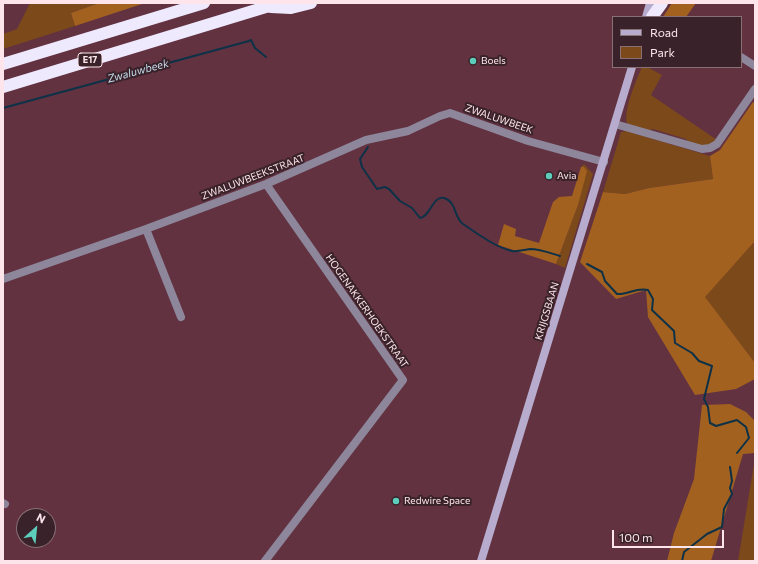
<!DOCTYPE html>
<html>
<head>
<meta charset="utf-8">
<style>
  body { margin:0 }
  #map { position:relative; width:758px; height:564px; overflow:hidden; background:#623241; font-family:Commissioner,sans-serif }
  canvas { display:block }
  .frame { position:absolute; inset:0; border:4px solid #fee5ec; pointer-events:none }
  .legend { position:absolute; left:612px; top:16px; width:130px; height:52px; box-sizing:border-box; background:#392229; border:1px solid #887077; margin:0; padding:5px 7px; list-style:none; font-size:12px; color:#fee5ec }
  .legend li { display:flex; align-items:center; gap:8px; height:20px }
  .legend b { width:20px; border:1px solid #887077 }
  .north { position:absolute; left:16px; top:508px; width:40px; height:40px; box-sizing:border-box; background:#392229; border:1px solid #887077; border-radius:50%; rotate:27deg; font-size:11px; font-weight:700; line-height:16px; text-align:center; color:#fee5ec }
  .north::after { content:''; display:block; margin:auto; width:14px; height:18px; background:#5ccebb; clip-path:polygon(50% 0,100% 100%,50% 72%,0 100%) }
  .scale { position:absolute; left:612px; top:530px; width:112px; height:18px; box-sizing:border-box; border:2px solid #fee5ec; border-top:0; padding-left:5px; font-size:12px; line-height:14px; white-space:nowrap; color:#fee5ec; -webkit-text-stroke:3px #392229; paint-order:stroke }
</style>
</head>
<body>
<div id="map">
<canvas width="758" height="564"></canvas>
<div class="frame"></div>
<ul class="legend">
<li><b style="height:5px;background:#b7accd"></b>Road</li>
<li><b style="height:11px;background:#7b491a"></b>Park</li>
</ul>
<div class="north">N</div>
<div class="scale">100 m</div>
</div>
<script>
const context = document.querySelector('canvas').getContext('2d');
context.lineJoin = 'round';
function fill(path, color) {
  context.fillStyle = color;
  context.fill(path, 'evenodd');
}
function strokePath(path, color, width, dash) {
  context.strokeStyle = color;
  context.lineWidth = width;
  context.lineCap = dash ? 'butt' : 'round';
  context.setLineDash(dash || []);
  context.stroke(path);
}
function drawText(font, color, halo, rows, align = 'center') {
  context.font = font + ' Commissioner,sans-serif';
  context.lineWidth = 4;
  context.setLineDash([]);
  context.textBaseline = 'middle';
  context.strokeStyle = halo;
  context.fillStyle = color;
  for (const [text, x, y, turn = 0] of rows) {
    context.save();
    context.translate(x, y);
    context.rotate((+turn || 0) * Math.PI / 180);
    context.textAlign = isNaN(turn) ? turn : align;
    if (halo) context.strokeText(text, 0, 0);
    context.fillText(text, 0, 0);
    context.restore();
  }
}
fill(new Path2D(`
  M30,3h69l-28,10 4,13 -72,23v-15l14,-5z
  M642,67h5l15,8 -11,20 66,45c-8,9 -18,6 -29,2l-2,-3 -33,-10 -5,2 -21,-7c-4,-14 9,-43 15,-57z
  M626,131l84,25 3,23 -64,9 -24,6 -22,-2 18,-60z
  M584,164l9,10 -28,94 -9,-4 22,-59 6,-38h-3z
  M755,241v122l-51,-66z
  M754,464l1,97h-17z`), '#7b491a');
fill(new Path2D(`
  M99,3h46l-70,23 -4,-13z
  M672,3h24l-10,14h-23z
  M753,102l2,2v137l-50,56 50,66v16l-19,10 -41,6 -47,-78 -2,-27 -30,9 -36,-37 23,-70 22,2 24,-6 64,-9 -3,-23 10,-6z
  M581,167h3l3,4 -9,34 -22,59 -58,-19 6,-21 12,5 -1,7 24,7 14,-41 6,-5 13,-1z
  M730,404l16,8 9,9v32l-12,1 -32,107h-44l7,-28 20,-54 8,-74z`), '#a36120');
strokePath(new Path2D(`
  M3,108l246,-67 2,-1 4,8 11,9
  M368,147l-8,12 2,8 15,22 8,-2 4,2 11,12 12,7 8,10c10,-1 13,-23 24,-20 13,4 10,20 19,26 15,10 32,23 49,27 6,1 11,-1 18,-2 10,0 20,4 30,7
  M587,264l15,8 3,9 12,13c11,1 19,-7 31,-4l5,9 -1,11 22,21 1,12 17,10 7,8 13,5 -8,33 4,8 2,16 6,3 21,-6 9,7 3,11 -12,15
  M682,561l2,-9 23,-18 15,-7 2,-18 8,-15 -2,-6 2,-7 -2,-14`), '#0d3147', 2);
strokePath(new Path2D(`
  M741,57l14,9
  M615,124l87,25 8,-1 7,-4 38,-55
  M146,229l35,88
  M3,279l143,-50 120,-45 100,-44 42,-9 32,-15 10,-3 78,28 76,21
  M3,503l2,1
  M265,561l138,-181 -137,-196`), '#8e879c', 8);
strokePath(new Path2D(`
  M646,17l4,-14
  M481,561l151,-494`), '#b7accd', 8);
strokePath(new Path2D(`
  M271,7l20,1 20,-5
  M652,17l10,-14
  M3,64l201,-61
  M3,87l276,-84`), '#efe9fd', 12);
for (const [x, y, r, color] of [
  [473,61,4,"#5ccebb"],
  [549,176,4,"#5ccebb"],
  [396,501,4,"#5ccebb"]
]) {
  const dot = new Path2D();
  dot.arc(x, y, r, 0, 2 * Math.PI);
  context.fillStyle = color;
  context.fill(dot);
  strokePath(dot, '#392229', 1.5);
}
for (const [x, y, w] of [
  [90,60,24]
]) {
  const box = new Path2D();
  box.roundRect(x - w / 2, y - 7, w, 14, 3);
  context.fillStyle = '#392229';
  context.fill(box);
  strokePath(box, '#fee5ec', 1);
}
drawText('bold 9px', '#fee5ec', null, [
  ["E17",90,60]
]);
drawText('10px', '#fee5ec', '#392229', [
  ["Boels",481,61],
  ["Avia",557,176],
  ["Redwire Space",404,501]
], 'left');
drawText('10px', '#fee5ec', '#392229', [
  ["ZWALUWBEEK",499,119,19],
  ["ZWALUWBEEKSTRAAT",253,177,-21],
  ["HOGENAKKERHOEKSTRAAT",367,311,55],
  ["KRIJGSBAAN",547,311,-73]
]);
drawText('italic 11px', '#c6ddee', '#392229', [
  ["Zwaluwbeek",138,71,-15]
]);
</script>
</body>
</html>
